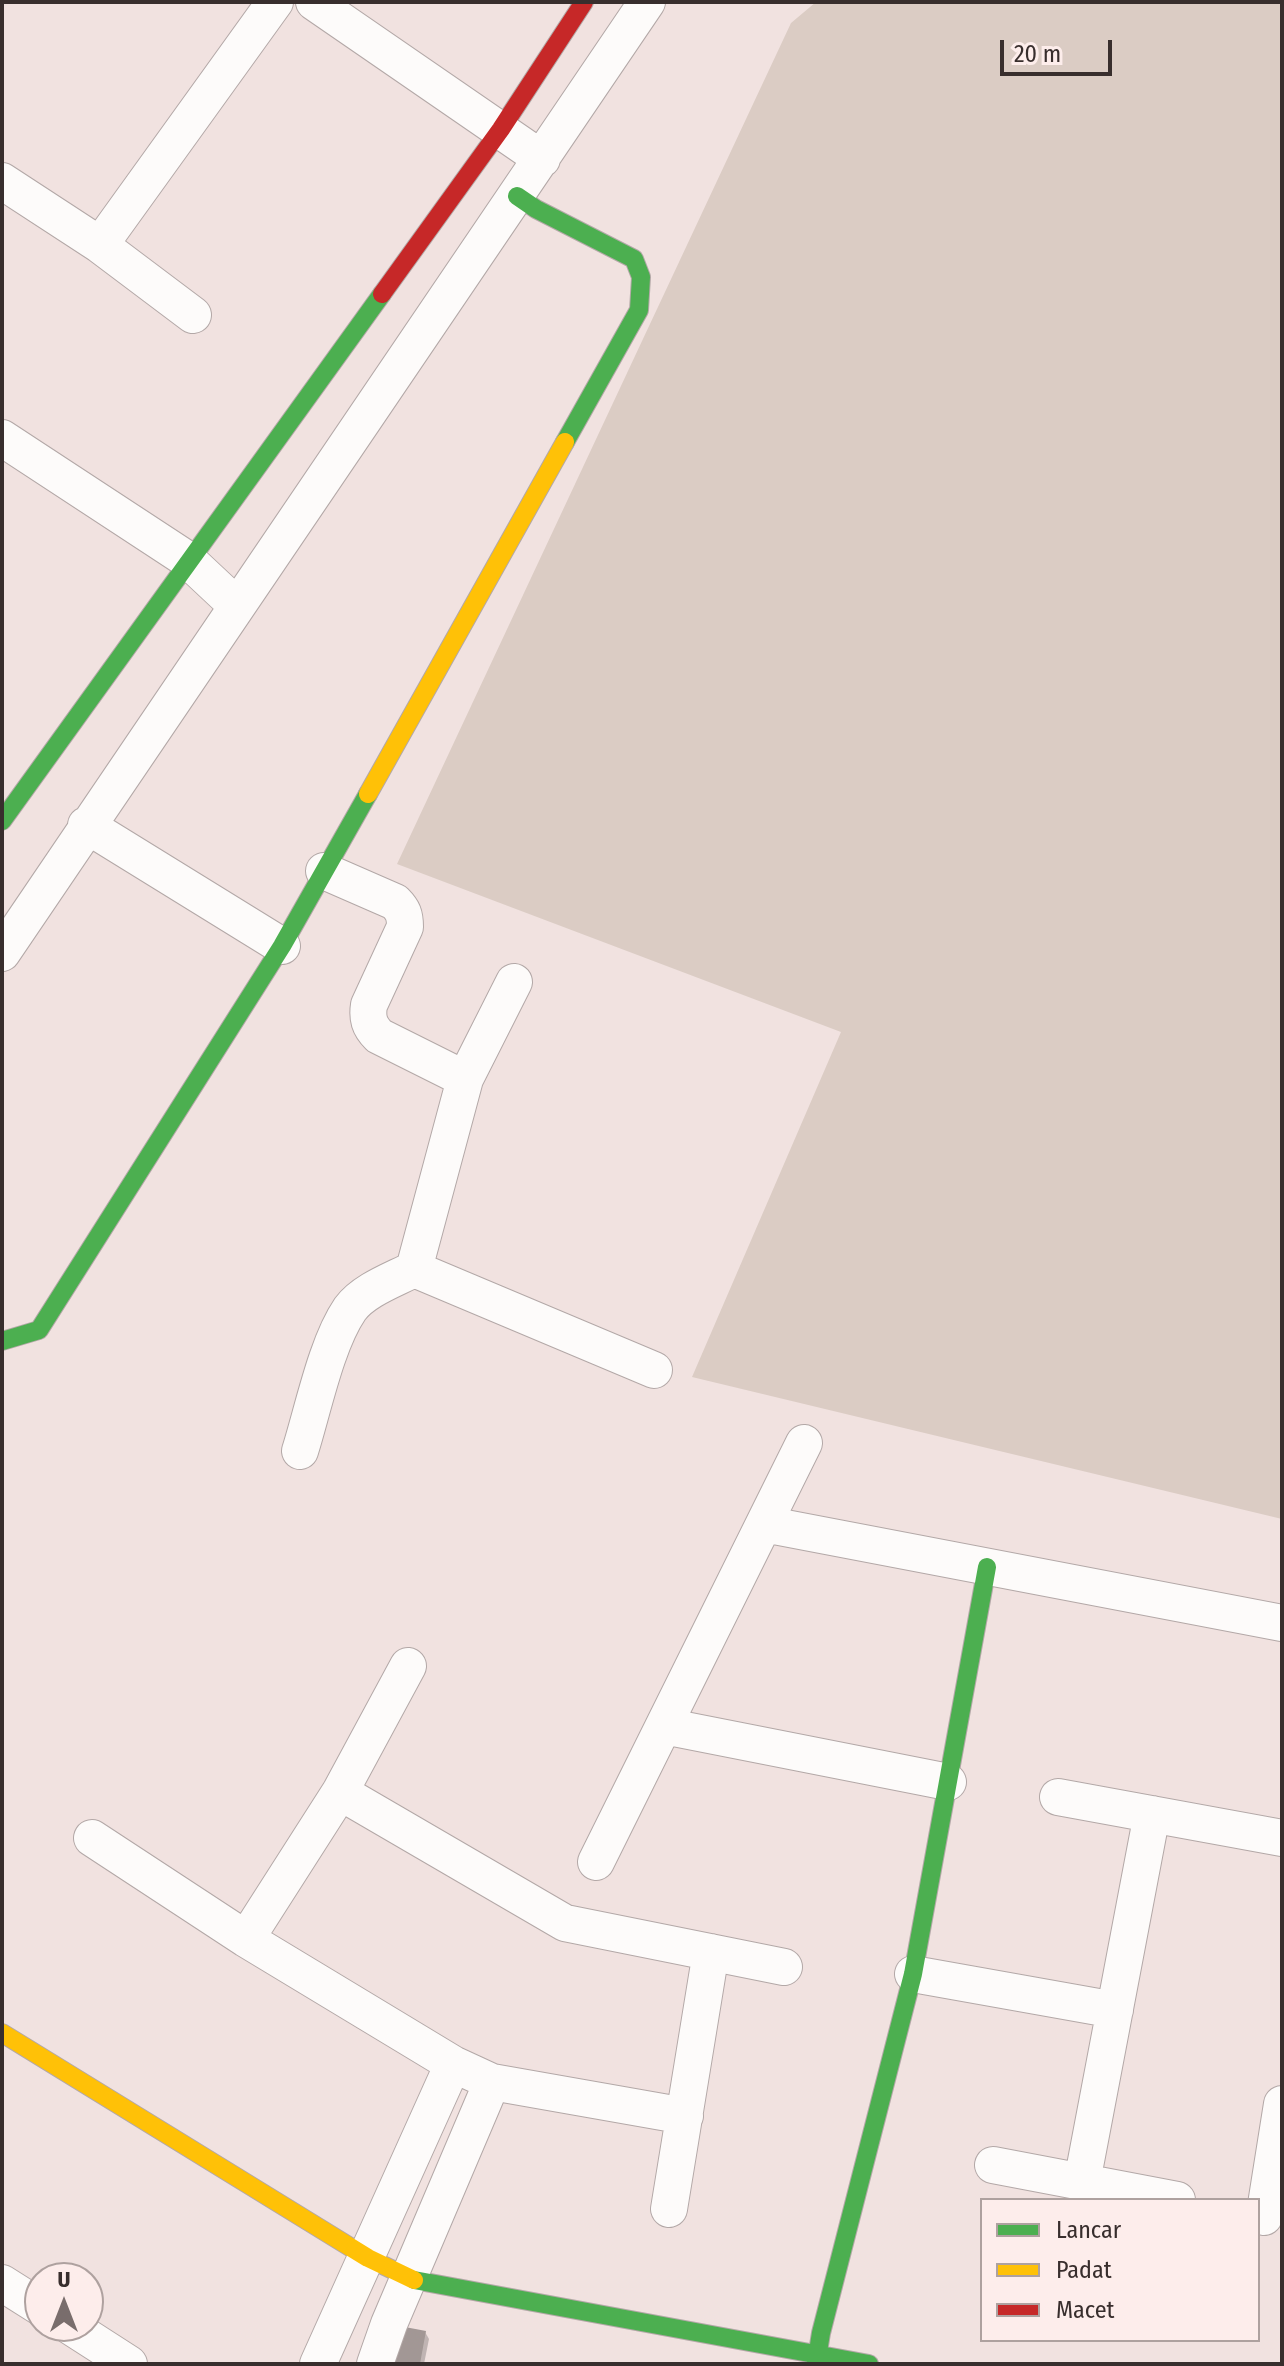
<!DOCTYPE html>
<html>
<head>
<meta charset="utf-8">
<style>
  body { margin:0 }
  #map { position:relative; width:1284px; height:2366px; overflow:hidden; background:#f1e2e0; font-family:"Fira Sans Condensed",sans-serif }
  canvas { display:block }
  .frame { position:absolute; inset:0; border:4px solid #382e2d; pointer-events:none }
  .legend { position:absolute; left:980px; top:2198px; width:280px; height:144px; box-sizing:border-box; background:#fdedeb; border:2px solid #aea19f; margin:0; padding:10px 14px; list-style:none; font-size:24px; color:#382e2d }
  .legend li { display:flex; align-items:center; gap:16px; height:40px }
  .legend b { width:40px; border:2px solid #aea19f }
  .north { position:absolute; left:24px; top:2262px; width:80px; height:80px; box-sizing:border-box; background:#fdedeb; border:2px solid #aea19f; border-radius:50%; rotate:0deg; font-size:22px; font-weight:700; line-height:32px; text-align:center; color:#382e2d }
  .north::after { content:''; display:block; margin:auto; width:28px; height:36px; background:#796d6c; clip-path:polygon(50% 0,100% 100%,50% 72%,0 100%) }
  .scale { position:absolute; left:1000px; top:40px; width:112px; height:36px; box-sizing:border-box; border:4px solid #382e2d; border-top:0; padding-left:10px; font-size:24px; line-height:28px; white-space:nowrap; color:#382e2d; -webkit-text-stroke:6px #fdedeb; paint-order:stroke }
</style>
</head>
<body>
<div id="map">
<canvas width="1284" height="2366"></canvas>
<div class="frame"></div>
<ul class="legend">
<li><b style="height:10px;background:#4caf50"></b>Lancar</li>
<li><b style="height:10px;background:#ffc107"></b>Padat</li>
<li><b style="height:10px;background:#c62828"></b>Macet</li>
</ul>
<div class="north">U</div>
<div class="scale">20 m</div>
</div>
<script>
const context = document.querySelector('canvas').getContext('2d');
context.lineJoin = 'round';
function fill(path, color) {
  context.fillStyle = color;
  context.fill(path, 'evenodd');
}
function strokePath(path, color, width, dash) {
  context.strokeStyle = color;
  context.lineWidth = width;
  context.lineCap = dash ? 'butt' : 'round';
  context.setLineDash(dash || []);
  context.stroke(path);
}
fill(new Path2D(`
  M816,2h466v1517l-590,-142 149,-345 -444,-168 394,-841z`), '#dbccc4');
fill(new Path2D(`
  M425,2332l4,7 -5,25h-40z`), '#0003');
fill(new Path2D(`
  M389,2324l37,7 -6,33h-38z`), '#a29795');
const street = new Path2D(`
  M314,2l228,157
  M2,181l98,64 93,70
  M100,245l175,-243
  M2,438l186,122 48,45
  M86,825l196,121
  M2,953l645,-951
  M465,1079l49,-97
  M414,1269l240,101
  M300,1451c13,-41 26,-107 50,-142 14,-19 43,-29 64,-40l51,-190 -86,-43c-10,-10 -12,-18 -10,-31l36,-78c0,-12 -2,-17 -10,-25l-71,-31
  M764,1524l518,99
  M664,1726l284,56
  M340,1792l225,131 219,44
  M1058,1797l224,41
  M92,1838l154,101 207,125 39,18 193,34
  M596,1862l208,-419
  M246,1939l94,-147 68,-126
  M913,1974l202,36
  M993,2165l184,35
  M1082,2182l70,-368
  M669,2209l42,-257
  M1264,2217l18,-113
  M2,2283l38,24
  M70,2326l59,38
  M318,2364l135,-300
  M375,2364l14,-40 103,-242`);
const fast = new Path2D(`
  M517,196l19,13 98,50 7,18 -2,33 -74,132
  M2,821l380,-527
  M2,1341l37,-11 243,-384 86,-152
  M414,2280l455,84
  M816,2364l5,-31 92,-359 74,-407`);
const slow = new Path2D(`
  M368,794l197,-352
  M2,2033l366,225 46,22`);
const jam = new Path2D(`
  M382,294l119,-165 83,-127`);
strokePath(street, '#b3a8a7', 38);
strokePath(fast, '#b3a8a7', 20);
strokePath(slow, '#b3a8a7', 20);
strokePath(jam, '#b3a8a7', 20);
strokePath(street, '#fdfbfa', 36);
strokePath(fast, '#4caf50', 18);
strokePath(slow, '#ffc107', 18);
strokePath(jam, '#c62828', 18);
</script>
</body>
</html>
